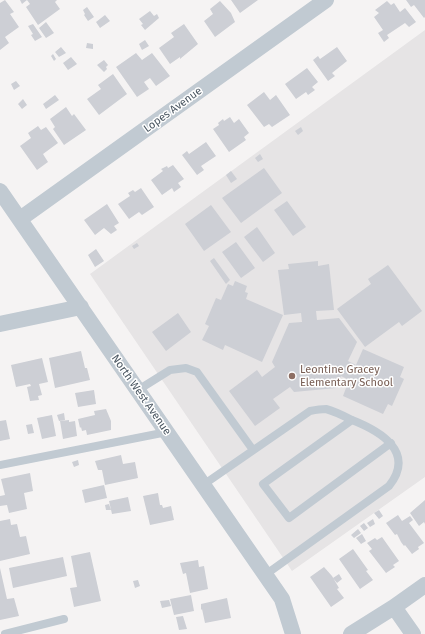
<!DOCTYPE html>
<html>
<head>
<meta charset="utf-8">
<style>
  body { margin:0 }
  canvas { display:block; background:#f5f3f3 }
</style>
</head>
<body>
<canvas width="425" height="634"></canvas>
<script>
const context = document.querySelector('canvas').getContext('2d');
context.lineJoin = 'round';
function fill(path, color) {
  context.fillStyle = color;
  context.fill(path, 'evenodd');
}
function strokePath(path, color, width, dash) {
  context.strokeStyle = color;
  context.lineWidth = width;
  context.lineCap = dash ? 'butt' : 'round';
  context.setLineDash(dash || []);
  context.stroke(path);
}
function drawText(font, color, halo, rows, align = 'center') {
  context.font = font + ' "Fira Sans",sans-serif';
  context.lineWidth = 3;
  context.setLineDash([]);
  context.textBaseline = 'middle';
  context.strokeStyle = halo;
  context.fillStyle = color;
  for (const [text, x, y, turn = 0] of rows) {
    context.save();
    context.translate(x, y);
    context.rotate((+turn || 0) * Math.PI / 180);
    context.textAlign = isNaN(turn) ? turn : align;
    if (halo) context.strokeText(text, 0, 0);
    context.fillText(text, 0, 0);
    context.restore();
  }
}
fill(new Path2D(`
  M425,30v447l-133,94 -202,-297z`), '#e6e4e5');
fill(new Path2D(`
  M5,0l9,12 -4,2 9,13 -14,10 4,6 -9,7v-47z
  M20,0h37l-2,2 5,7 -22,16 -12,-18 4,-3 -3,-4 -5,4z
  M231,0h27l-18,13z
  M406,0h19v17l-1,1 -10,-13 -3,2z
  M220,1l11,12 4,9 -20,15 -11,-16 9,-7 -3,-5z
  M387,1l4,4 3,-2 6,9 5,-4 11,14 -7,5 -4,-4 -18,12 2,3 -5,4 -6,-9 5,-3 -9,-13 5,-4 -4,-3z
  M87,7l7,10 -6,4 -4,-6 1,-1 -2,-4z
  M150,11l4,5 3,-2 2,4 -14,12 -4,-5 2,-1 -4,-5z
  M105,15l5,6 -10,7 -4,-6z
  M46,22l8,11 -8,5 -7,-10z
  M33,24l9,13 -7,4 -4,-6 2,-1 -5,-8z
  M184,24l14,20 -18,15v-2l-10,7 -11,-16 15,-11 -3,-4z
  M145,40l4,6 -7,4 -3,-6z
  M87,43l6,1v5l-7,-1z
  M61,47l5,6 -7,4 -4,-5z
  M337,47l10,14 -15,12 3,3 -7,5 -15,-21 5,-4 2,3z
  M136,53l6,7 10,-7 18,23 -14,10 -6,-8 -6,4 5,7 -12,8 -21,-30z
  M53,54l3,5 -2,2 -3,-5z
  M71,57l6,7 -9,6 -5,-7z
  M104,60l4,5 -2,2 1,2 -3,3 -7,-7z
  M307,68l11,14 -6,5 3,3 -7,5 -2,-3 -10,7 -11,-15z
  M113,74l14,20 -28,21 -12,-16 14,-10 -3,-4z
  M16,81l4,5 -6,4 -3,-6z
  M264,92l6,8 6,-5 14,20 -18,12 -3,-3 -5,3 -17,-22z
  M55,95l4,5 -13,9 -3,-5z
  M23,99l4,6 -5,4 -4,-5z
  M66,107l6,9 2,-2 12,16 -22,15 -11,-16 2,-2 -5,-8z
  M230,117l4,6 5,-4 10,14 -5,4 2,3 -17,12 -16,-23 6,-4 -1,-2 5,-4 1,2z
  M38,126l3,4 5,-3 12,16 -15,11 5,8 -11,8 -17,-24 11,-8 -3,-5z
  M301,127l2,4 -5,4 -3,-4z
  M206,142l10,14 -15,10 3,4 -7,5 -15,-20 5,-4 2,3z
  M260,154l3,5 -5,3 -3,-4z
  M173,165l11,14 -6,4 3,4 -7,5 -2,-4 -10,7 -11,-15 12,-9 -2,-2 6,-3 1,2z
  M264,168l18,25 -41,30 -19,-25z
  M231,171l6,8 -6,4 -5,-8z
  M141,188l13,19 -12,8 -3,-3 -10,7 -11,-15 12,-8 -2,-3 5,-3 2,2z
  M287,201l19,26 -13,9 -19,-26z
  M107,204l12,19 -5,3 3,4 -6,4 -7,-6 -9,7 -11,-15z
  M211,205l20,27 -27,19 -19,-27z
  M257,227l18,26 -12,9 -19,-25z
  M236,242l19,26 -14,10 -19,-26z
  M137,243l2,3 -5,3 -2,-3z
  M96,249l8,12 -9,6 -7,-12z
  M214,258l16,22 -4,4 -16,-23z
  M318,261v5l11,-2 5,46 -18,1 1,9 22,-2 18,24 -9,19 8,4 7,-16 41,18 -4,10 4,2 -12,27 -4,-2 -5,10 -40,-18 6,-16 -8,-4 -5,12 -42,4 -4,-5 -17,12 7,9 -25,18 -26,-35 28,-21 5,7 13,-10 -3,-5 17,-39 13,-1 -1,-9 -17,2 -6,-45 11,-1 -1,-5z
  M388,265l34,46 -20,15 -3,-4 -34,25 -28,-38 34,-25 -3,-5z
  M235,281l12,5 -2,6 3,1 -2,6 37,16 -21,47 -37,-17 -2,5 -21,-10 7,-14 -4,-2 11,-26 5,2 7,-16 5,2z
  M178,313l13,19 -25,19 -14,-19z
  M81,351l4,17h2l3,12 -35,8 -6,-30z
  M42,358l6,24 -9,2 3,11 -4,1 1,4 -9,1 -3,-14 4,-1 -1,-2 -14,3 -5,-22z
  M94,390l2,14 -18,3 -3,-14z
  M106,409l5,12v9l-24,5 -1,-5 -4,1 -1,-4 -1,1 -2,-9 17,-4 -1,-4z
  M64,413l1,7 -6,1 -2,-6z
  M52,415l4,21 -14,3 -5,-21z
  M6,420l4,19 -10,2v-20z
  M69,420v2l6,-1 2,15 -14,3 -3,-18z
  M32,424l2,9 -6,1 -2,-9z
  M121,455l2,9 12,-2 3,16 -33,7 -3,-15h-4l-3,-9z
  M78,460l1,5 -5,2 -2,-5z
  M30,473l3,18 -9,2 3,16 -18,4 -2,-8 -7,1v-10l5,-1 -4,-16z
  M104,485l3,13 -22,5 -3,-13z
  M158,493l2,12h2l1,3 8,-2 3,14 -24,5 -7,-29z
  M128,497l3,14 -19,3 -3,-13z
  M425,500v24l-1,-2 -5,4 -9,-13z
  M109,504l2,6h-5l-1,-5z
  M379,510l4,6 -4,3 -5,-6z
  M398,515l4,6 8,-5 3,4 -4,3 15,20 -6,4 1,2 -7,5 -7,-9 -1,1 -3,-4 -4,-8 -2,1 -9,-12z
  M10,519l1,6 6,-1 3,13 6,-1 4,18 -30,7v-40z
  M373,519l2,5 -5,3 -3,-4z
  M364,523l4,5 -4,3 -4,-5z
  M358,529l3,4 -7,5 -3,-3z
  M362,534l4,7 -5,3 -5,-6z
  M382,537l17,24 -6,4 2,2 -9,6 -17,-22 3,-2 -5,-6 8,-5 2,2z
  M353,549l15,21 -2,1 7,9 -13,9 -21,-30z
  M90,552l11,49 -27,6 -4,-19 7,-1 -6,-31z
  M63,557l4,19 -54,12 -4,-20z
  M198,560l1,7 5,-1 4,23 -18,4 -4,-20 -3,1 -3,-11z
  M324,567l8,9 7,12 -2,1 7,9 -13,9 -21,-30z
  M0,568l7,31 7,-1 5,18 -19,4z
  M339,574l3,5 -5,4 -4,-5z
  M138,580l2,6 -5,2 -2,-7z
  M191,595l3,16 -20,4 -4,-16z
  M227,598l4,20 -26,5 -3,-14 -1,1v-6z
  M169,600l2,6 -9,2 -2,-7z
  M183,616l4,13 -8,1 -3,-13z`), '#cdcfd5');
strokePath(new Path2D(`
  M138,390l32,-20 16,-2 11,4 56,78
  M352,420l-89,64 26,34 102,-75
  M0,465l167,-33
  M203,485l107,-74c5,-1 11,-2 16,-2 8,2 18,7 26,11 28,11 64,32 37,66l-124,89
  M5,634l59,-15`), '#c1cad2', 8);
strokePath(new Path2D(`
  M0,191l282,408 11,35
  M20,219l306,-219
  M0,324l81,-17
  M394,607l19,27
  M351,634l43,-27 31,-22`), '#c1cad2', 16);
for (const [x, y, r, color] of [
  [292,376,4,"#8d6e63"]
]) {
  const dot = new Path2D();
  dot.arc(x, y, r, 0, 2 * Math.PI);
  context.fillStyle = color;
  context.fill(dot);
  strokePath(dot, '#fff', 1.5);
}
drawText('11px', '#4a5661', '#fff', [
  ["Lopes Avenue",173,110,-36],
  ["North West Avenue",141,395,55]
]);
drawText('11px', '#785e54', '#fff', [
  ["Leontine Gracey",300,370],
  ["Elementary School",300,383]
], 'left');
</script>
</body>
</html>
